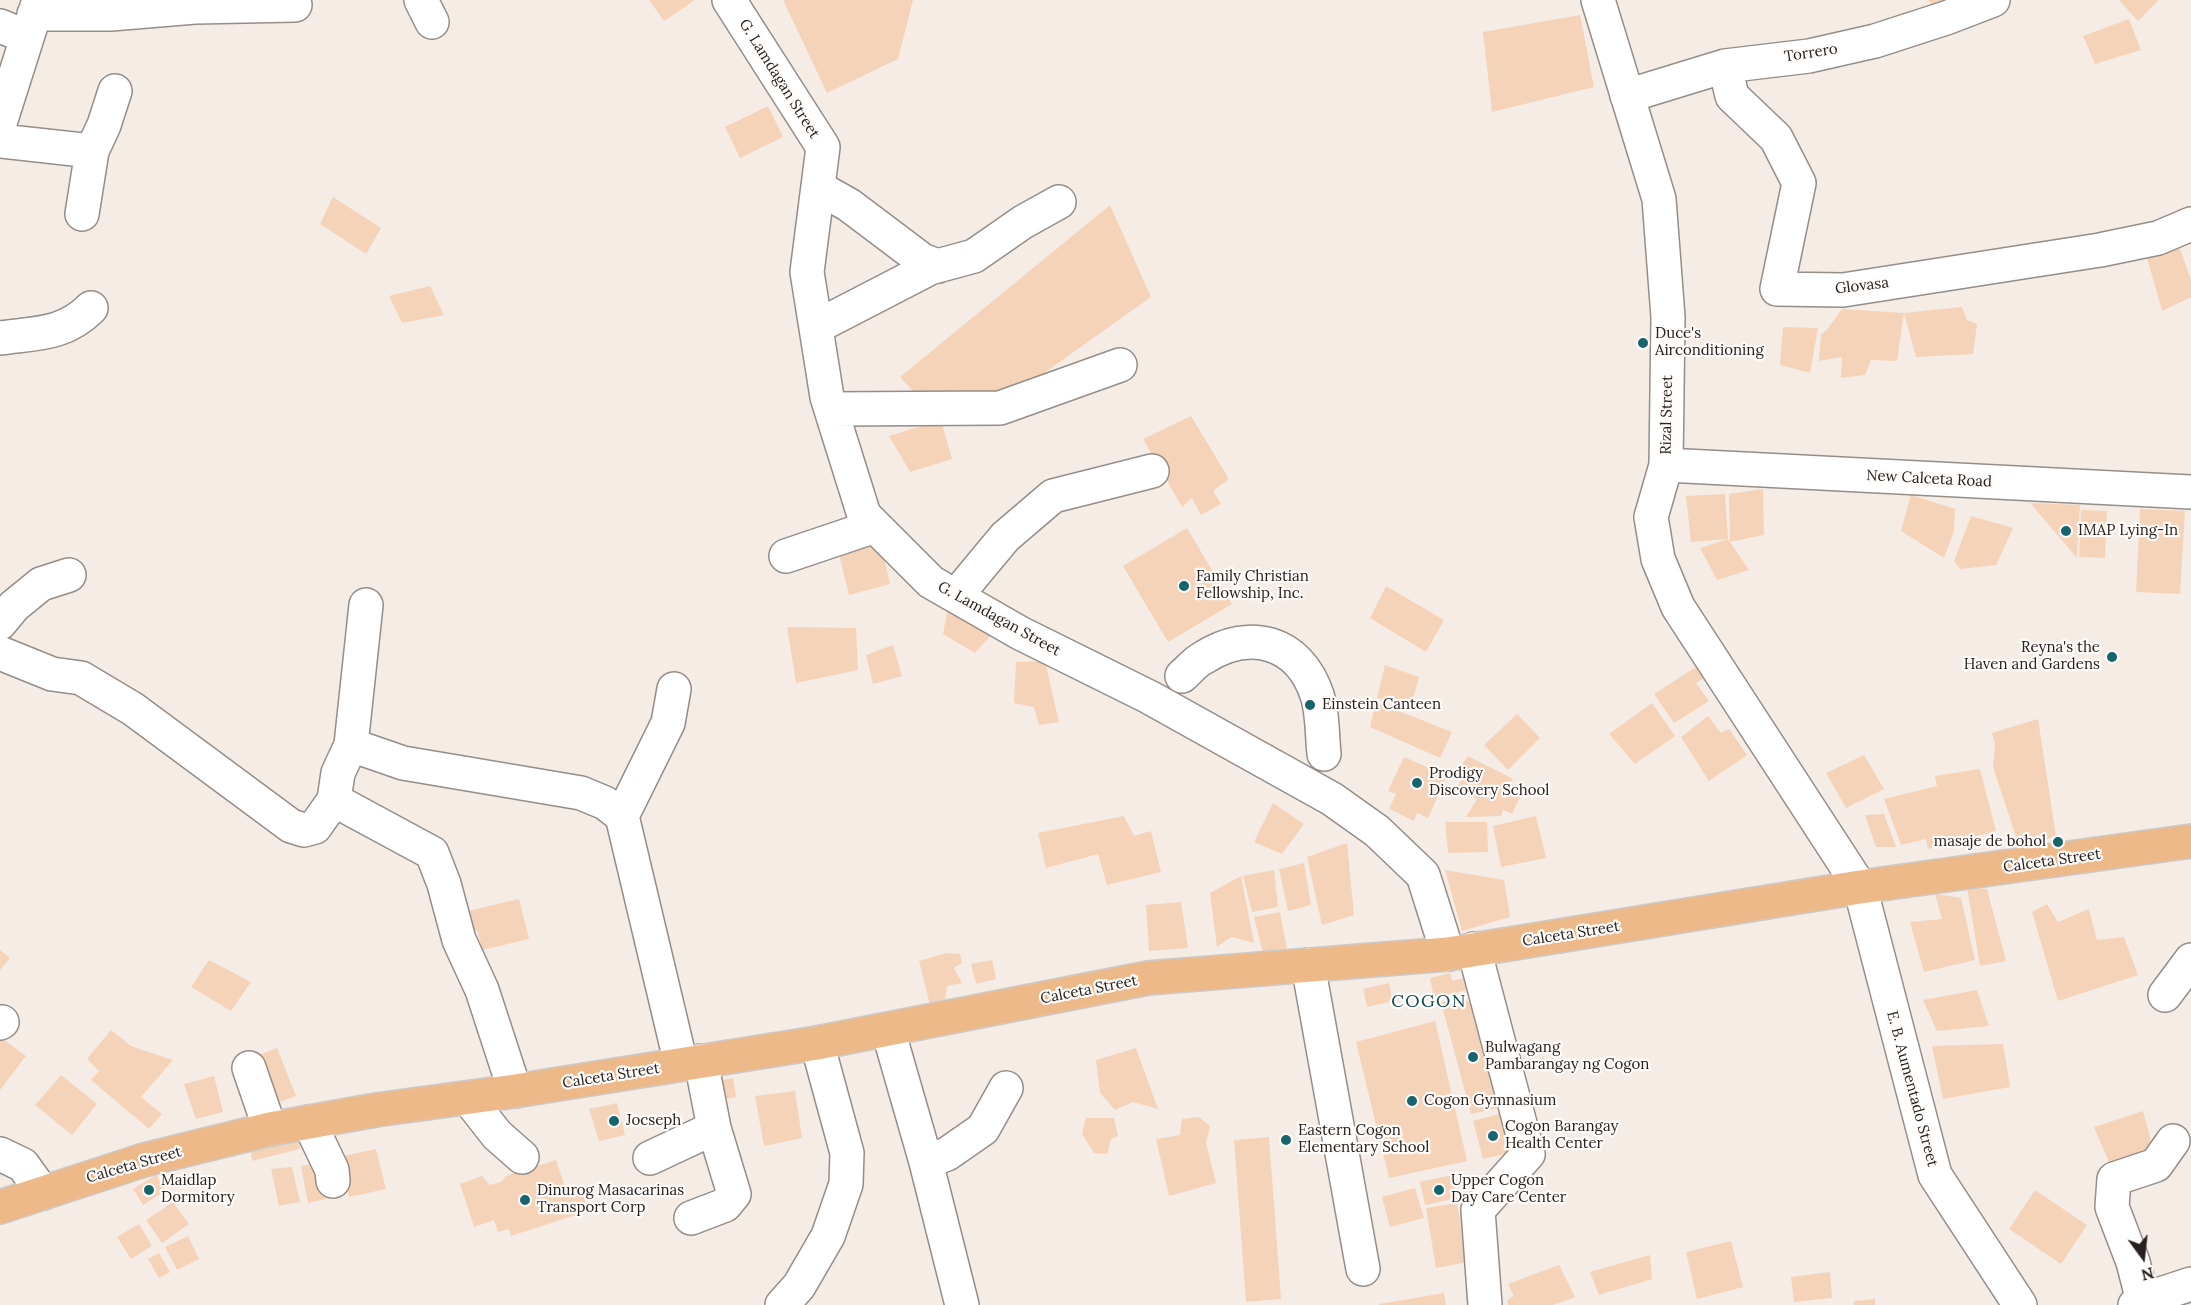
<!DOCTYPE html>
<html>
<head>
<meta charset="utf-8">
<style>
  body { margin:0 }
  #map { position:relative; width:2191px; height:1305px; overflow:hidden; background:#f5ece6; font-family:Lora,serif }
  canvas { display:block }
  .north { position:absolute; left:2113px; top:1227px; width:60px; height:60px; -webkit-text-stroke:4px #fefbf8; paint-order:stroke; rotate:165deg; font-size:16px; font-weight:700; line-height:24px; text-align:center; color:#25211f }
  .north::after { content:''; display:block; margin:auto; width:21px; height:27px; background:#25211f; clip-path:polygon(50% 0,100% 100%,50% 72%,0 100%) }
</style>
</head>
<body>
<div id="map">
<canvas width="2191" height="1305"></canvas>
<div class="north">N</div>
</div>
<script>
const context = document.querySelector('canvas').getContext('2d');
context.lineJoin = 'round';
function fill(path, color) {
  context.fillStyle = color;
  context.fill(path, 'evenodd');
}
function strokePath(path, color, width, dash) {
  context.strokeStyle = color;
  context.lineWidth = width;
  context.lineCap = dash ? 'butt' : 'round';
  context.setLineDash(dash || []);
  context.stroke(path);
}
function drawText(font, color, halo, rows, align = 'center') {
  context.font = font + ' Lora,serif';
  context.lineWidth = 4.5;
  context.setLineDash([]);
  context.textBaseline = 'middle';
  context.strokeStyle = halo;
  context.fillStyle = color;
  for (const [text, x, y, turn = 0] of rows) {
    context.save();
    context.translate(x, y);
    context.rotate((+turn || 0) * Math.PI / 180);
    context.textAlign = isNaN(turn) ? turn : align;
    if (halo) context.strokeText(text, 0, 0);
    context.fillText(text, 0, 0);
    context.restore();
  }
}
fill(new Path2D(`
  M649,0h46l-31,21z
  M783,0h130l-15,59 -71,34z
  M1928,0h24l-18,8z
  M2119,0h40l-21,21z
  M1580,15l14,72 -102,25 -9,-80z
  M2129,19l12,31 -46,14 -12,-28z
  M768,106l15,31 -43,21 -15,-31z
  M333,197l48,31 -15,26 -46,-30z
  M1110,205l41,92 -142,101 -84,6 -25,-27z
  M2180,249l11,31v17l-29,14 -16,-57z
  M430,286l14,29 -42,8 -13,-27z
  M1962,307l5,13 10,4 -4,30 -57,3 -12,-44z
  M1842,309l62,4 -7,48 -26,-1 -6,15 -24,3 1,-21 -23,4 2,-27 5,-3z
  M1783,327l35,1 -8,45 -30,-8z
  M1191,416l38,63 -16,12 8,13 -20,11 -9,-17 -10,9 -39,-68z
  M941,420l11,39 -42,13 -21,-36z
  M1763,489l1,46 -34,7 -1,-48z
  M1725,494l3,45 -37,3 -5,-46z
  M1911,495l44,14 -1,22 -10,27 -43,-27z
  M2030,503l50,2 -3,53z
  M2140,509l45,2 -5,83 -44,-2z
  M2081,510l26,1 -2,47 -26,-1z
  M1971,516l42,12 -17,37 -36,4 -6,-8z
  M1187,528l45,76 -64,38 -45,-76z
  M1728,539l21,31 -32,10 -17,-32z
  M880,541l10,43 -41,11 -11,-45z
  M1386,586l58,34 -18,32 -56,-34z
  M948,607l46,25 -19,21 -32,-19z
  M787,627l69,1 2,42 -62,13z
  M893,645l9,31 -29,8 -7,-29z
  M1045,661l14,61 -20,3 -5,-18 -20,-4 2,-41z
  M1385,665l34,12 -8,29 -34,-8z
  M1699,665l7,12 -10,6 13,18 -35,22 -20,-29z
  M1376,702l76,30 -12,26 -70,-31z
  M1652,703l23,33 -40,28 -26,-30z
  M1517,714l23,24 -32,32 -24,-25z
  M1708,716l13,17 8,-4 18,26 -38,26 -28,-44z
  M2038,719l18,117 -36,13 -27,-82 2,-23 -3,-11z
  M1864,755l20,34 -38,19 -20,-35z
  M1468,756l45,23 -3,5 14,5 -12,25 -9,-4 -2,6 -35,1 11,-18 -19,-11 4,-12 -7,-2z
  M1404,757l43,19 -19,42 -11,-5 -3,8 -25,-12 7,-15 -8,-3z
  M1980,769l16,62 -68,18 -2,-10 -25,6 -17,-46 53,-13 -2,-10z
  M1273,803l31,21 -22,30 -28,-12z
  M1884,814l12,33h-20l-11,-32z
  M1124,816l10,20 17,-5 10,41 -54,13 -9,-31 -52,14 -8,-35z
  M1536,816l10,42 -45,9 -8,-41z
  M1445,822h42l1,30 -40,1z
  M1347,843l7,72 -32,10 -15,-68z
  M1304,863l7,42 -23,6 -9,-42z
  M1274,870l4,37 -26,5 -9,-36z
  M1445,870l59,10 6,37 -48,14z
  M1241,876l13,67 -23,-6 -14,10 -7,-54z
  M1967,887l20,2 19,72 -26,5z
  M1935,894l26,4 14,62 -51,12 -14,-50 32,-3z
  M519,899l10,40 -47,11 -5,-20 -14,4 5,-23z
  M1181,902l7,46 -39,3 -3,-46z
  M2047,904l11,18 31,-13 8,31 27,-3 14,38 -80,26 -26,-89z
  M1280,912l8,42 -24,3 -10,-40z
  M0,950l10,8 -10,12z
  M947,953l13,1 2,9 -8,5 8,15 -15,3 -2,13 -15,6 -11,-44z
  M209,960l42,22 -20,29 -40,-24z
  M992,960l4,19 -20,5 -5,-20z
  M1450,973l2,8 13,-3 3,12 -34,8 -4,-20z
  M1389,983l4,18 -26,6 -4,-18z
  M1977,990l12,36 -52,5 -14,-31z
  M1461,998l16,8 25,101 -31,7 -30,-112z
  M1435,1021l32,140 -78,17 -33,-136z
  M111,1030l20,16 42,14 -32,37 21,17 -13,15 -58,-49 8,-9 -12,-12z
  M0,1037l26,19 -26,34z
  M2003,1044l7,43 -67,12 -11,-53z
  M277,1048l19,48 -19,7 -18,-48z
  M1136,1048l22,61 -25,-7 -18,8 -15,-17 -4,-33z
  M61,1075l36,29 -25,31 -37,-30z
  M214,1076l9,36 -27,7 -12,-35z
  M733,1078l3,19 -21,4 -3,-19z
  M795,1091l7,47 -38,8 -9,-50z
  M617,1103l8,32 -26,6 -10,-32z
  M2143,1111l10,37 -42,19 -17,-40z
  M1503,1113l10,39 -30,7 -10,-38z
  M1199,1117l11,9 -4,17 10,40 -47,13 -13,-57 24,-4 2,-16z
  M1086,1118h28l4,18 -7,3 -4,15 -13,-1 -12,-19z
  M297,1131l3,18 -48,12 -2,-16z
  M1269,1137l12,162 -35,3 -12,-162z
  M376,1149l10,40 -37,8 -10,-40z
  M556,1160l10,30 14,-5 8,26 -77,25 -2,-7 -11,3 -4,-12 -20,7 -14,-43 22,-8 8,9 11,-3 5,-6z
  M318,1163l8,36 -18,4 -7,-37z
  M292,1167l8,35 -21,4 -8,-37z
  M156,1175l9,16 -22,14 -10,-16z
  M1452,1175l5,23 -32,7 -5,-23z
  M1415,1188l9,30 -34,9 -8,-30z
  M2035,1190l52,35 -26,39 -52,-35z
  M173,1202l16,22 -27,19 -16,-23z
  M1457,1203l10,59 -31,6 -10,-60z
  M139,1224l13,22 -21,13 -14,-22z
  M188,1236l11,23 -22,11 -12,-23z
  M1731,1241l12,46 -46,12 -11,-47z
  M159,1253l11,19 -11,6 -11,-19z
  M1650,1255l2,24 -53,16 -9,-23z
  M1559,1265l16,32 -22,8h-45l-1,-5 7,-4 -6,-12z
  M1830,1272l2,26 -38,4 -3,-25z
  M1444,1293l2,12h-67v-1z
  M1875,1299v6h-21v-4z`), '#f5d3b9');
const minor = new Path2D(`
  M421,0l11,22
  M729,0l94,147 -16,125 20,125 37,118 67,67 89,51 129,64 183,102 45,32 46,44 25,79
  M1598,0l61,199 9,118 -2,148 -15,52 7,42 20,48 182,280 75,288 85,130
  M34,14h77l84,-7 100,-2
  M0,26l27,11
  M1725,66l7,30 44,42 23,45 -22,106 66,1 257,-40 58,-12 33,-14
  M1627,96l98,-30 84,-10 66,-15 71,-23 47,-18
  M0,123l39,-123
  M0,141l92,10
  M819,188l30,17 73,55 16,6
  M82,214l10,-63 12,-26 11,-34
  M816,327l114,-59 44,-12 49,-34 36,-20
  M0,338c36,-5 64,-3 91,-30
  M831,409l169,-1 120,-43
  M1666,465l525,27
  M786,556l89,-30
  M956,596l49,-59 48,-41 99,-25
  M0,623l14,-17 27,-22 28,-9
  M0,653l52,21 29,4 52,31 158,117 13,4 11,-3 19,-27 4,-27 13,-28 52,18 178,30 24,10 17,13 59,248
  M1182,676c7,-6 13,-14 21,-18 47,-30 96,-17 114,37 6,18 5,41 7,59
  M351,745l15,-140
  M334,800l98,53 12,31 15,56 23,50 33,101
  M622,816l46,-93 6,-34
  M1474,949l54,205 -50,56 7,95
  M1308,965l55,304
  M2165,995l26,-35
  M0,1023l2,-1
  M888,1030l38,132 36,143
  M249,1068l21,61
  M468,1098l29,37 25,22
  M309,1122l23,48 1,11
  M0,1154l23,11 20,28
  M650,1158l64,-30
  M926,1162l21,-8 36,-25 23,-41
  M691,1218l34,-13 9,-11 -20,-66 -13,-67
  M782,1305l17,-19 29,-50 18,-52 1,-31 -30,-110
  M2135,1305l7,-5 49,-16
  M2144,1305l-11,-43 -21,-55 2,-28 42,-14 17,-24`);
const major = new Path2D(`
  M0,1207l144,-47 126,-31 106,-19 139,-19 302,-48 331,-65 300,-24 412,-67 331,-46`);
strokePath(minor, '#958d87', 36);
strokePath(major, '#cbcac9', 36);
strokePath(minor, '#fff', 33);
strokePath(major, '#eeb989', 33);
for (const [x, y, r, color] of [
  [1643,343,6,"#17636e"],
  [2066,531,6,"#17636e"],
  [1184,586,6,"#17636e"],
  [2112,657,6,"#17636e"],
  [1310,705,6,"#17636e"],
  [1417,783,6,"#17636e"],
  [2058,842,6,"#17636e"],
  [1473,1057,6,"#17636e"],
  [1412,1101,6,"#17636e"],
  [614,1121,6,"#17636e"],
  [1493,1136,6,"#17636e"],
  [1286,1140,6,"#17636e"],
  [149,1190,6,"#17636e"],
  [1439,1190,6,"#17636e"],
  [525,1200,6,"#17636e"]
]) {
  const dot = new Path2D();
  dot.arc(x, y, r, 0, 2 * Math.PI);
  context.fillStyle = color;
  context.fill(dot);
  strokePath(dot, '#fefbf8', 2);
}
drawText('15px', '#25211f', '#fefbf8', [
  ["Torrero",1811,53,-9],
  ["G. Lamdagan Street",779,79,58],
  ["Glovasa",1862,286,-7],
  ["Rizal Street",1667,415,-89],
  ["New Calceta Road",1929,479,3],
  ["G. Lamdagan Street",999,619,29],
  ["Calceta Street",2052,861,-8],
  ["Calceta Street",1571,934,-9],
  ["Calceta Street",1089,990,-11],
  ["Calceta Street",611,1076,-9],
  ["E. B. Aumentado Street",1912,1089,75],
  ["Calceta Street",134,1165,-16]
]);
drawText('15px', '#25211f', '#fefbf8', [
  ["Duce's",1655,334],
  ["Airconditioning",1655,351],
  ["IMAP Lying-In",2078,531],
  ["Family Christian",1196,577],
  ["Fellowship, Inc.",1196,594],
  ["Reyna's the",2100,648,"right"],
  ["Haven and Gardens",2100,665,"right"],
  ["Einstein Canteen",1322,705],
  ["Prodigy",1429,774],
  ["Discovery School",1429,791],
  ["masaje de bohol",2046,842,"right"],
  ["Bulwagang",1485,1048],
  ["Pambarangay ng Cogon",1485,1065],
  ["Cogon Gymnasium",1424,1101],
  ["Jocseph",626,1121],
  ["Cogon Barangay",1505,1127],
  ["Health Center",1505,1144],
  ["Eastern Cogon",1298,1131],
  ["Elementary School",1298,1148],
  ["Maidlap",161,1181],
  ["Dormitory",161,1198],
  ["Upper Cogon",1451,1181],
  ["Day Care Center",1451,1198],
  ["Dinurog Masacarinas",537,1191],
  ["Transport Corp",537,1208]
], 'left');
context.letterSpacing = '1.5px';
drawText('18px', '#084850', '#fefbf8', [
  ["COGON",1429,1002]
]);
context.letterSpacing = '0px';
</script>
</body>
</html>
